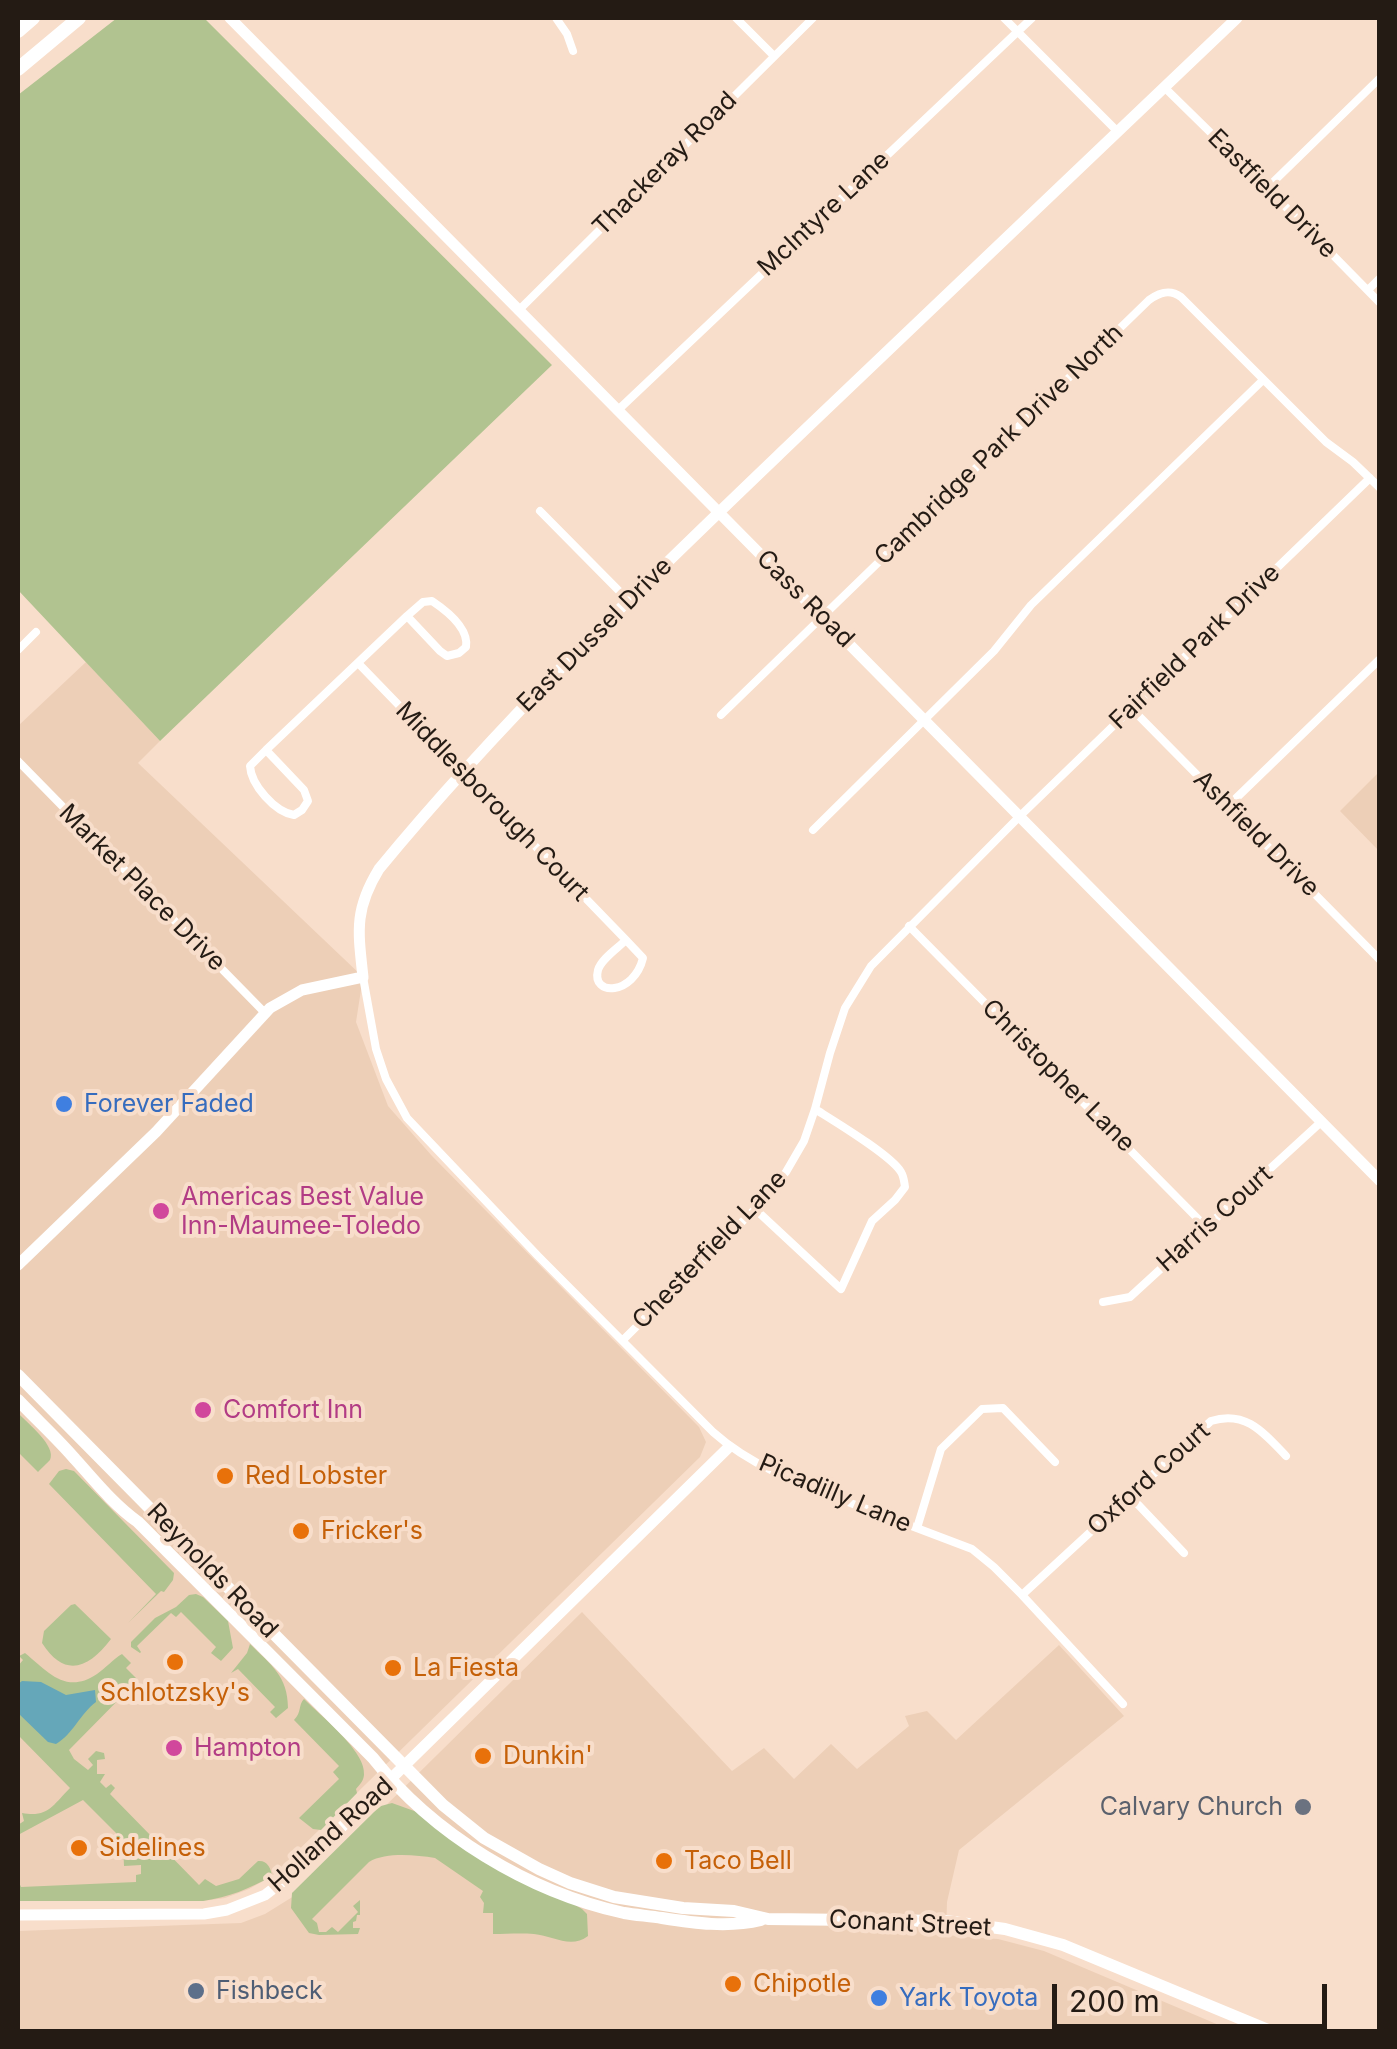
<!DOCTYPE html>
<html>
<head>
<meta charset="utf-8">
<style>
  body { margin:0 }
  #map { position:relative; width:1397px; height:2049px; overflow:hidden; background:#f8decb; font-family:Inter,sans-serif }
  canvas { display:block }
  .frame { position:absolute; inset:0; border:20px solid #241b14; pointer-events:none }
  .scale { position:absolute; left:1052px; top:1984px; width:275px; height:45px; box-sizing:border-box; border:5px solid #241b14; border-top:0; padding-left:12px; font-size:30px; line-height:35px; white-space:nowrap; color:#241b14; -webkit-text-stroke:8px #f8decb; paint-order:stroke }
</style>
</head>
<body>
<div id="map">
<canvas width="1397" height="2049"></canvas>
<div class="frame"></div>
<div class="scale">200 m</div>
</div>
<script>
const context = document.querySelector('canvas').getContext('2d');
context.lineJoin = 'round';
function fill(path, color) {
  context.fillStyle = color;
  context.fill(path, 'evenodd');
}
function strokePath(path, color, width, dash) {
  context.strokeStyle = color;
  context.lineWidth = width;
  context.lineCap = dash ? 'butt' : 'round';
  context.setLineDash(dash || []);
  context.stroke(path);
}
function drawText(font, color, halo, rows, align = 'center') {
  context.font = font + ' Inter,sans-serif';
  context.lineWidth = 8;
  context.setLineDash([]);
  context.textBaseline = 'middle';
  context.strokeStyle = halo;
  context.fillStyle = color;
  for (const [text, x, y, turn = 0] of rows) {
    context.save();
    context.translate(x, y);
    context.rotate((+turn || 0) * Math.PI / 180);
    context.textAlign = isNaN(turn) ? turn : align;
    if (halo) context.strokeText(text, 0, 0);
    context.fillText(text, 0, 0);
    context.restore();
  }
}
fill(new Path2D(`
  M86,662l74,79 -22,22 225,214 -7,45 32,84 44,50 267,271 7,15 -6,15 -428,419 -23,13 -24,9 -22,3h-185v-1175z
  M1379,772v-1v80l-39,-40z
  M582,1612l150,159 32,-23 30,31 37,-35 26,25 52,-43 -4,-10 22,-5 29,29 103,-95 65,71 -165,134 -12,52 -1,33 52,4 46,12 189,80h-1215v-100l223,-8 24,-9 29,-18z`), '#edcfb7');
fill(new Path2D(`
  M117,18h87l348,347 -392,376 -142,-151v-495z
  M18,1413c9,10 39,33 32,47 -1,1 -11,11 -12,12l-20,-20z
  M66,1469l8,2 100,102 -1,7 -9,12 -3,-1 -33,32 28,-29 -107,-110 10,-13z
  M196,1594l7,3 25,24 5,27 -12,13 -10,-8 5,-6 -35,-35 -5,5 -5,-4 -34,33 4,6 -1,1 -9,-6v-5l24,-24 21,-11 13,-12z
  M75,1604l36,35c-22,29 -46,40 -69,4l2,-12 27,-26z
  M250,1644c21,21 38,32 38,64l-12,10 -6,-6 5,-5 -37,-38 -7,4 16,-20z
  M25,1653c23,19 41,42 72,21 9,-6 16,-15 25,-20l9,9 -5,5 12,12 -69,70 5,9 14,11 5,-5 -5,-6 8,-8 8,2 1,6 -8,1v14h8l-5,8 6,6 5,-4 4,4 -5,6 89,91 6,-6 11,7 23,-7 19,-18c9,-1 13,7 14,15 -23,13 -43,21 -69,25h-184l-1,-21 3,7 115,-5v-7l5,-1v-9l-17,1 -1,-23h-6l-1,-10 -33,-33 -65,35v-10l6,-4 -2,-8c26,5 31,-8 48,-25l-52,-53v-69l5,-6 -4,-4z
  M304,1699c16,16 63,53 60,76 -1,7 -4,9 -8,14l1,4 -36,37 -8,-1 -14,-11 40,-39 -6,-7 6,-6 -45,-46c8,-8 4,-15 10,-21z
  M392,1803l25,9 165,97 5,5 1,22c-17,13 -35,0 -54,-2 -14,-1 -28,0 -41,0v-21h-10l1,-10 -4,-6 3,-6 -48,-33c-20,-3 -49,-6 -66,4l-57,57 5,4 2,9h7l6,-5 6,5 20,-20 -5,-6 7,-6v15h-3l-1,6 -3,1v6h7l-2,6 -39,1 -10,-2 -18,-25 1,-15 82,-81 7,-6z`), '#b1c390');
fill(new Path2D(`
  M22,1681l19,1 25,13 29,-5 1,12c-16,12 -23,32 -40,42l-8,-2 -30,-29v-29z`), '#65a7b9');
strokePath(new Path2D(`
  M556,18l11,16 6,17
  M736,18l38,38
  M1004,18l113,113
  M1164,87l103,101 113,115
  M1267,188l113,-110
  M1368,290l12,-12
  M518,311l295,-293
  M617,411l415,-393
  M540,511l89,90
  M432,601c15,10 37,27 34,46l-7,6 -12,3 -7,-5 -33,-35 16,-14z
  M18,650l18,-18
  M358,663l268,277 17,18c-9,37 -52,39 -45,12 3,-11 20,-22 28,-30
  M1132,709l248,251
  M721,715l428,-415c11,-8 21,-11 32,-3l145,145 27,20 27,26
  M266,750l141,-134
  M266,750l38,40 4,11 -6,9 -8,5c-19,-3 -43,-30 -44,-49z
  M18,761l248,253
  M1228,806l152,-147
  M813,830l181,-179 37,-46 232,-225
  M909,926l297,301
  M363,977l13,72 10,30 21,39 131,138 175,176c40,36 93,54 143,73 39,15 77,29 116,44l22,18 28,28 101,109
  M755,1209l86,80 31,-68 23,-21 10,-13c-1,-6 -1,-10 -4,-15 -10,-17 -67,-51 -86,-63
  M1103,1302l27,-5 191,-175
  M623,1340l132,-131 31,-37 18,-31 11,-32 15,-56 15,-45 26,-42 149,-150 350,-338
  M1129,1495l55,58
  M917,1528l24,-79 41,-40 21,-1 52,54
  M1022,1595l189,-174c34,-11 52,11 75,35`), '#fff', 8);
strokePath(new Path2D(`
  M230,18c381,389 767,774 1150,1163
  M18,1265l138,-133 114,-124 32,-18 61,-13c-5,-46 -9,-67 16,-108 125,-152 268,-288 410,-424 149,-143 299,-285 448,-427
  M18,1915l186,-1 23,-4 38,-15 34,-26 430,-422`), '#fff', 11);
strokePath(new Path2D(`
  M18,1375l425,430 41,33 55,31 31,14 44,14 69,11 51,3 34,8 178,2 59,8 58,16 210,87
  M18,1400c19,20 39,38 57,59 20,22 38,45 63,63l235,236c60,76 155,134 251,155 12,2 25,3 38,5 32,5 66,10 99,2`), '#fff', 12);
strokePath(new Path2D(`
  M18,31l15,-13
  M18,69l61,-51`), '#fff', 14);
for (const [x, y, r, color] of [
  [64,1104,10,"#3f7fe0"],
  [161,1211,10,"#d1479c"],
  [203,1410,10,"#d1479c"],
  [225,1476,10,"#e8710a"],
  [301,1531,10,"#e8710a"],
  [175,1662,10,"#e8710a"],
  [393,1668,10,"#e8710a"],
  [174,1748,10,"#d1479c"],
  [483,1756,10,"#e8710a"],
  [1303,1807,10,"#6b7280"],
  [79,1848,10,"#e8710a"],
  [664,1861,10,"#e8710a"],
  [733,1984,10,"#e8710a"],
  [196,1991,10,"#5c6f8a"],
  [879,1998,10,"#3f7fe0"]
]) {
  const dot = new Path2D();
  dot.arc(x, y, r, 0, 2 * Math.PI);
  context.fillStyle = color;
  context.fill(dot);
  strokePath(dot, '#f8decb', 4);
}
drawText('25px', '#241b14', '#f8decb', [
  ["Thackeray Road",665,164,-45],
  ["Eastfield Drive",1272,194,45],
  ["McIntyre Lane",824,214,-43],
  ["Cambridge Park Drive North",999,445,-44],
  ["Cass Road",805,599,45],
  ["East Dussel Drive",595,635,-45],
  ["Fairfield Park Drive",1195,647,-44],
  ["Middlesborough Court",492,802,46],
  ["Ashfield Drive",1256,834,45],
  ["Market Place Drive",142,888,45],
  ["Christopher Lane",1058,1076,45],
  ["Harris Court",1215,1219,-42],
  ["Chesterfield Lane",710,1250,-46],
  ["Oxford Court",1149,1479,-42],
  ["Picadilly Lane",835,1494,23],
  ["Reynolds Road",212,1571,46],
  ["Holland Road",331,1835,-42],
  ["Conant Street",910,1924,3]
]);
drawText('25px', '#366cbe', '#f8decb', [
  ["Forever Faded",84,1104],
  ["Yark Toyota",899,1998]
], 'left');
drawText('25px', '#b23c85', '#f8decb', [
  ["Americas Best Value",181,1197],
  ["Inn-Maumee-Toledo",181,1226],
  ["Comfort Inn",223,1410],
  ["Hampton",194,1748]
], 'left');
drawText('25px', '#c56008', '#f8decb', [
  ["Red Lobster",245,1476],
  ["Fricker's",321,1531],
  ["La Fiesta",413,1668],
  ["Schlotzsky's",175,1693,"center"],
  ["Dunkin'",503,1756],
  ["Sidelines",99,1848],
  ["Taco Bell",684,1861],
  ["Chipotle",753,1984]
], 'left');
drawText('25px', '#5b616d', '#f8decb', [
  ["Calvary Church",1283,1807]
], 'right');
drawText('25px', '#4e5e75', '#f8decb', [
  ["Fishbeck",216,1991]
], 'left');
</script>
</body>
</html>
